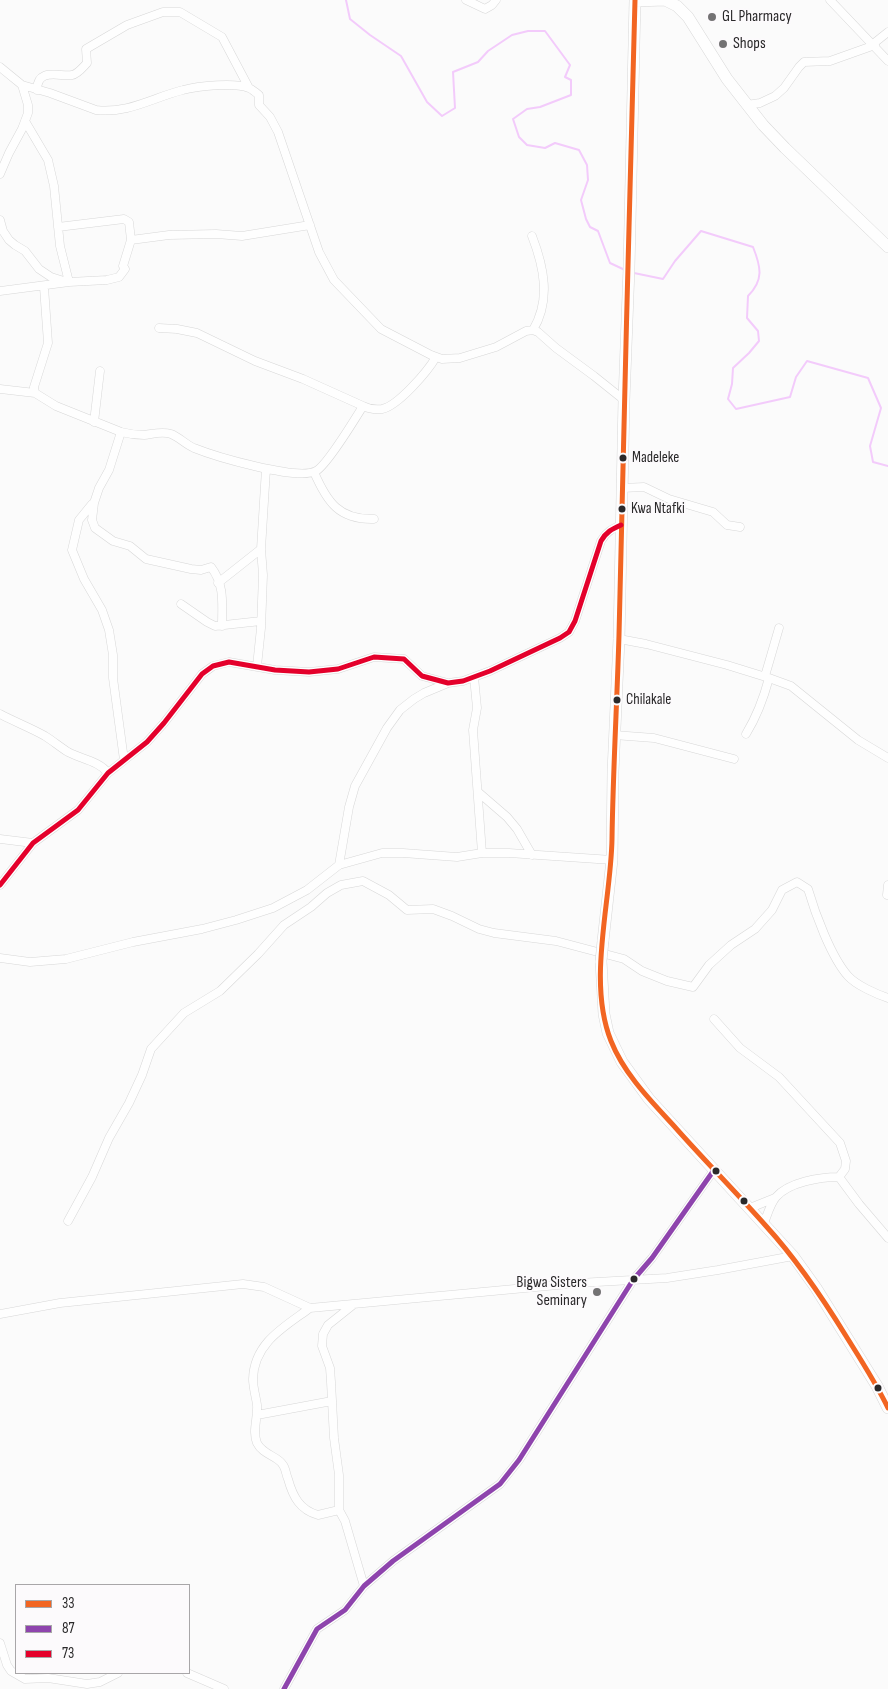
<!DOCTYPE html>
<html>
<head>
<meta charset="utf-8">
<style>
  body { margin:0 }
  #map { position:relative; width:888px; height:1689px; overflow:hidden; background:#fbfbfb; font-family:"Sofia Sans Condensed",sans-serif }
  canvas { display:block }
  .legend { position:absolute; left:15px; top:1584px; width:175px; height:90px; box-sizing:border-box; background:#fcfafc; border:1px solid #a8a6a8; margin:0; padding:6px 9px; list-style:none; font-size:15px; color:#2a292a }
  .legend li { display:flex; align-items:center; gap:10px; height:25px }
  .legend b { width:25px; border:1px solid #a8a6a8 }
</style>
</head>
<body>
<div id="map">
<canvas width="888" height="1689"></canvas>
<ul class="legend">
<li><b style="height:6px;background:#f26522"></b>33</li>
<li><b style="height:6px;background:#8e44ad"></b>87</li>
<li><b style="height:6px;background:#e4002b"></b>73</li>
</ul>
</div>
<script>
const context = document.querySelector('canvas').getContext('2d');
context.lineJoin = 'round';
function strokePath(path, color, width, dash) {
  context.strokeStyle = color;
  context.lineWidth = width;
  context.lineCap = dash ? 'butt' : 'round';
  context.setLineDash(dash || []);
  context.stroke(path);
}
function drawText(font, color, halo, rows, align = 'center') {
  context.font = font + ' "Sofia Sans Condensed",sans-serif';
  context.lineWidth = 4;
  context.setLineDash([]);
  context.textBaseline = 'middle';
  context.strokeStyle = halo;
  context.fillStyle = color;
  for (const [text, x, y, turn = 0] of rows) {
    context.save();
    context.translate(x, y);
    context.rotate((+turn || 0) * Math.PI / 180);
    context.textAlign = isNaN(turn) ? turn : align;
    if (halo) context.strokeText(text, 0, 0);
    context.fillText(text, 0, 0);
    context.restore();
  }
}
strokePath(new Path2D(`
  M346,0l4,19 20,16 31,21 26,46 15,14 13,-8 -2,-36 25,-10 10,-11 24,-16 16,-4h17l25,34 -5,12 6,3v15l-31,12 -13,2 -14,10 6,18 8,8 18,3 10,-5 24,7 8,15 1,15 -7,20 5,19 4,8 8,4 12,32 15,7
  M634,273l29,6 12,-18 26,-30 52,16c8,20 11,33 -5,49l-1,22 11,13 1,10 -10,12 -16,15 -1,16 -4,15 8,10 54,-12 6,-20 11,-16 61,17 13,30 -11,38 3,16 15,4`), '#f3cbfb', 2);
const street = new Path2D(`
  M466,0l19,9 7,-4 4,-5
  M830,0l58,61
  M873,44l15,-12
  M0,67l22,18 28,8 46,17c32,4 58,-13 87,-20 15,-4 52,-8 66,-2 3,1 7,5 10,7v10l11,12 8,15 41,120 15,28 47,49 50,26 11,4 18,-1 36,-11 30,-16 7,-1 5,2 18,16 38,28 30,24
  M37,90c0,-23 23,-13 35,-15 6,-1 11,-8 15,-12l-1,-14 41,-24 36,-13h17l42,25 27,51
  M747,105l13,-2 15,-7 9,-8 15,-21 5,-5 26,-1 45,-16
  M25,121l23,39 6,26 6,60 9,36
  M0,174l9,-21 13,-24 6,-16v-8l-6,-20
  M0,220l3,11 6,9 6,5 10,6 14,18 12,8 16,5
  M58,227l66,-8 5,3 2,18
  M532,236c12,31 19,64 1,94
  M44,287l4,56 -14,44 1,6 21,13 65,26c8,2 15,3 23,3 9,-1 18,-4 27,-1 8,3 14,10 23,14 20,8 103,33 122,23 11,-6 39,-52 47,-65 6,3 12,4 19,3 16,-3 46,-38 54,-52
  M0,291l69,-9 38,-2 12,-3 6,-8 -2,-3 8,-26 38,-5 47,-1 26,2 68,-11
  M159,328l18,1 20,4 58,28 48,18 60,27
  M0,389l35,4
  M94,422l6,-51
  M121,432l-12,38 -10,18 -5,15 -2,17 3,8 18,13 17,5 16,13 45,10 10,1 10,-3c14,18 11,37 11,59
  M314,472c13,30 25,48 60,47
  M622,488l22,-1 25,12 44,13 14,13 13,2
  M92,504l-13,16 -7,30 12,29 18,31 7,20 4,25v23l11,82
  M218,583l43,-34
  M181,604l26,18 8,4 46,-5
  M619,639l27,5 81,21 42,13 22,8 67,54 30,18
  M257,666l4,-38 2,-53 -2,-26 5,-80
  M765,676l14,-48
  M474,677l3,31 -4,22 9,123
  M0,714c15,8 31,14 45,22 8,5 15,11 23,16 13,7 31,9 40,21
  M746,734c11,-18 18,-37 23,-56
  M614,735l40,3 80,21
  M478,792l29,25 10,12 15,26
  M0,839l33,4
  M339,865l10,-58 6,-21 32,-58 13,-18 14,-11 10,-6 24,-10
  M0,885l33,-42 45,-33 30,-37 39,-31 17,-19 38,-49 11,-8 16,-4 46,8 34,2 29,-3 36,-12 30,2 18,17 26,7 15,-2 27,-10 70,-33 9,-6 6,-11 26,-80c5,-9 11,-12 20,-16
  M887,895l1,-10
  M0,958l30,4 36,-3 67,-17 69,-13 34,-9 37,-12 34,-18 32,-25 43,-12h21l54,4 25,-4h27l103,7
  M714,1019l26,29 39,29 61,66 6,18 -1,8 -6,8
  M839,1177l20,27 29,34
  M750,1208l25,-10
  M68,1221l24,-44 17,-39 20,-35 13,-28 9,-26 33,-36 36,-22 38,-37 26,-29 27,-18 16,-14 14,-8 22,-4 26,14 18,15 26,-1 19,7 27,13 15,4 62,8 68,18 18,12 25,10 26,6 16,-22 22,-20 24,-16 17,-19 10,-20 15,-8 11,7c7,24 23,68 40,87 8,9 28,18 40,22
  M764,1223c3,-7 6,-19 12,-26 13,-15 44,-20 63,-20
  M353,1305l-25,20 -5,9 -1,12 8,22 1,14 3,56 5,37v35l6,11 19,65
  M310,1308c-26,19 -56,35 -57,71 0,9 3,18 4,26 1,13 -5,26 0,38 6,12 21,13 26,22 3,4 3,10 5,14 5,18 12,31 30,36l21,-5
  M0,1314l60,-11 183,-19 21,3 46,21 269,-25 88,-5 51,-8 75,-14
  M257,1415l75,-14
  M0,1643l7,22 4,6 14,8 23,-1 39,6 13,-2 18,-9
  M187,1673l37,16
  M284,1689l33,-60 28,-19 19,-24 29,-25 107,-77 19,-24 114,-180 19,-22 62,-88`);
const secondary = new Path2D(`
  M635,1l30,-1 12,6 11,11 39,62 36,46 22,23 103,99
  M603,941l9,-81 1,-88 6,-133 5,-239 5,-132 6,-268
  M601,961l3,53 4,19 14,29 27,37 144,157 23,32 61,98 11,22`);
strokePath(street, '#d7d7d7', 9);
strokePath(secondary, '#d7d7d7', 12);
strokePath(street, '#fefefe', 8);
strokePath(secondary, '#fefefe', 11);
const secondaryBridge = new Path2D(`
  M601,961l2,-20`);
strokePath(secondaryBridge, '#d7d7d7', 12, []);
strokePath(secondaryBridge, '#fefefe', 11);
strokePath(new Path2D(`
  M635,0c-6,212 -11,423 -16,635 -2,68 -6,136 -7,204 -1,63 -25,142 -1,202 13,33 40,60 63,85 30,34 62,66 92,100 31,34 56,71 80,110 15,24 30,47 42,72`), '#f26522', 5);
strokePath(new Path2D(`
  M284,1689l33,-60 28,-19 19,-24 29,-25 107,-77 19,-24 114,-180 19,-22 62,-88`), '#8e44ad', 5);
strokePath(new Path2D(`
  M0,885l33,-42 45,-33 30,-37 39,-31 17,-19 38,-49 11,-8 16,-4 46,8 34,2 29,-3 36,-12 30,2 18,17 26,7 15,-2 27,-10 70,-33 9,-6 6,-11 26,-80c5,-9 11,-12 20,-16`), '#e4002b', 5);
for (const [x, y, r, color] of [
  [712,17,5,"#737273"],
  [723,44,5,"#737273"],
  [623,458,4.5,"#2a292a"],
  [622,509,4.5,"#2a292a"],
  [617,700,4.5,"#2a292a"],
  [716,1171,4.5,"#2a292a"],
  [744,1201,4.5,"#2a292a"],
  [634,1279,4.5,"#2a292a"],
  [597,1292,5,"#737273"],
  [878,1388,4.5,"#2a292a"]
]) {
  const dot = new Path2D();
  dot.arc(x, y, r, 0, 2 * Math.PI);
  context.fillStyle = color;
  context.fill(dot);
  strokePath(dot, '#fcfafc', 2);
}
drawText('15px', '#2a292a', '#fcfafc', [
  ["Madeleke",632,458],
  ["Kwa Ntafki",631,509],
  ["Chilakale",626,700]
], 'left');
drawText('16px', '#2a292a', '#fcfafc', [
  ["GL Pharmacy",722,17],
  ["Shops",733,44],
  ["Bigwa Sisters",587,1283,"right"],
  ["Seminary",587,1301,"right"]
], 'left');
</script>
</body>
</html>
